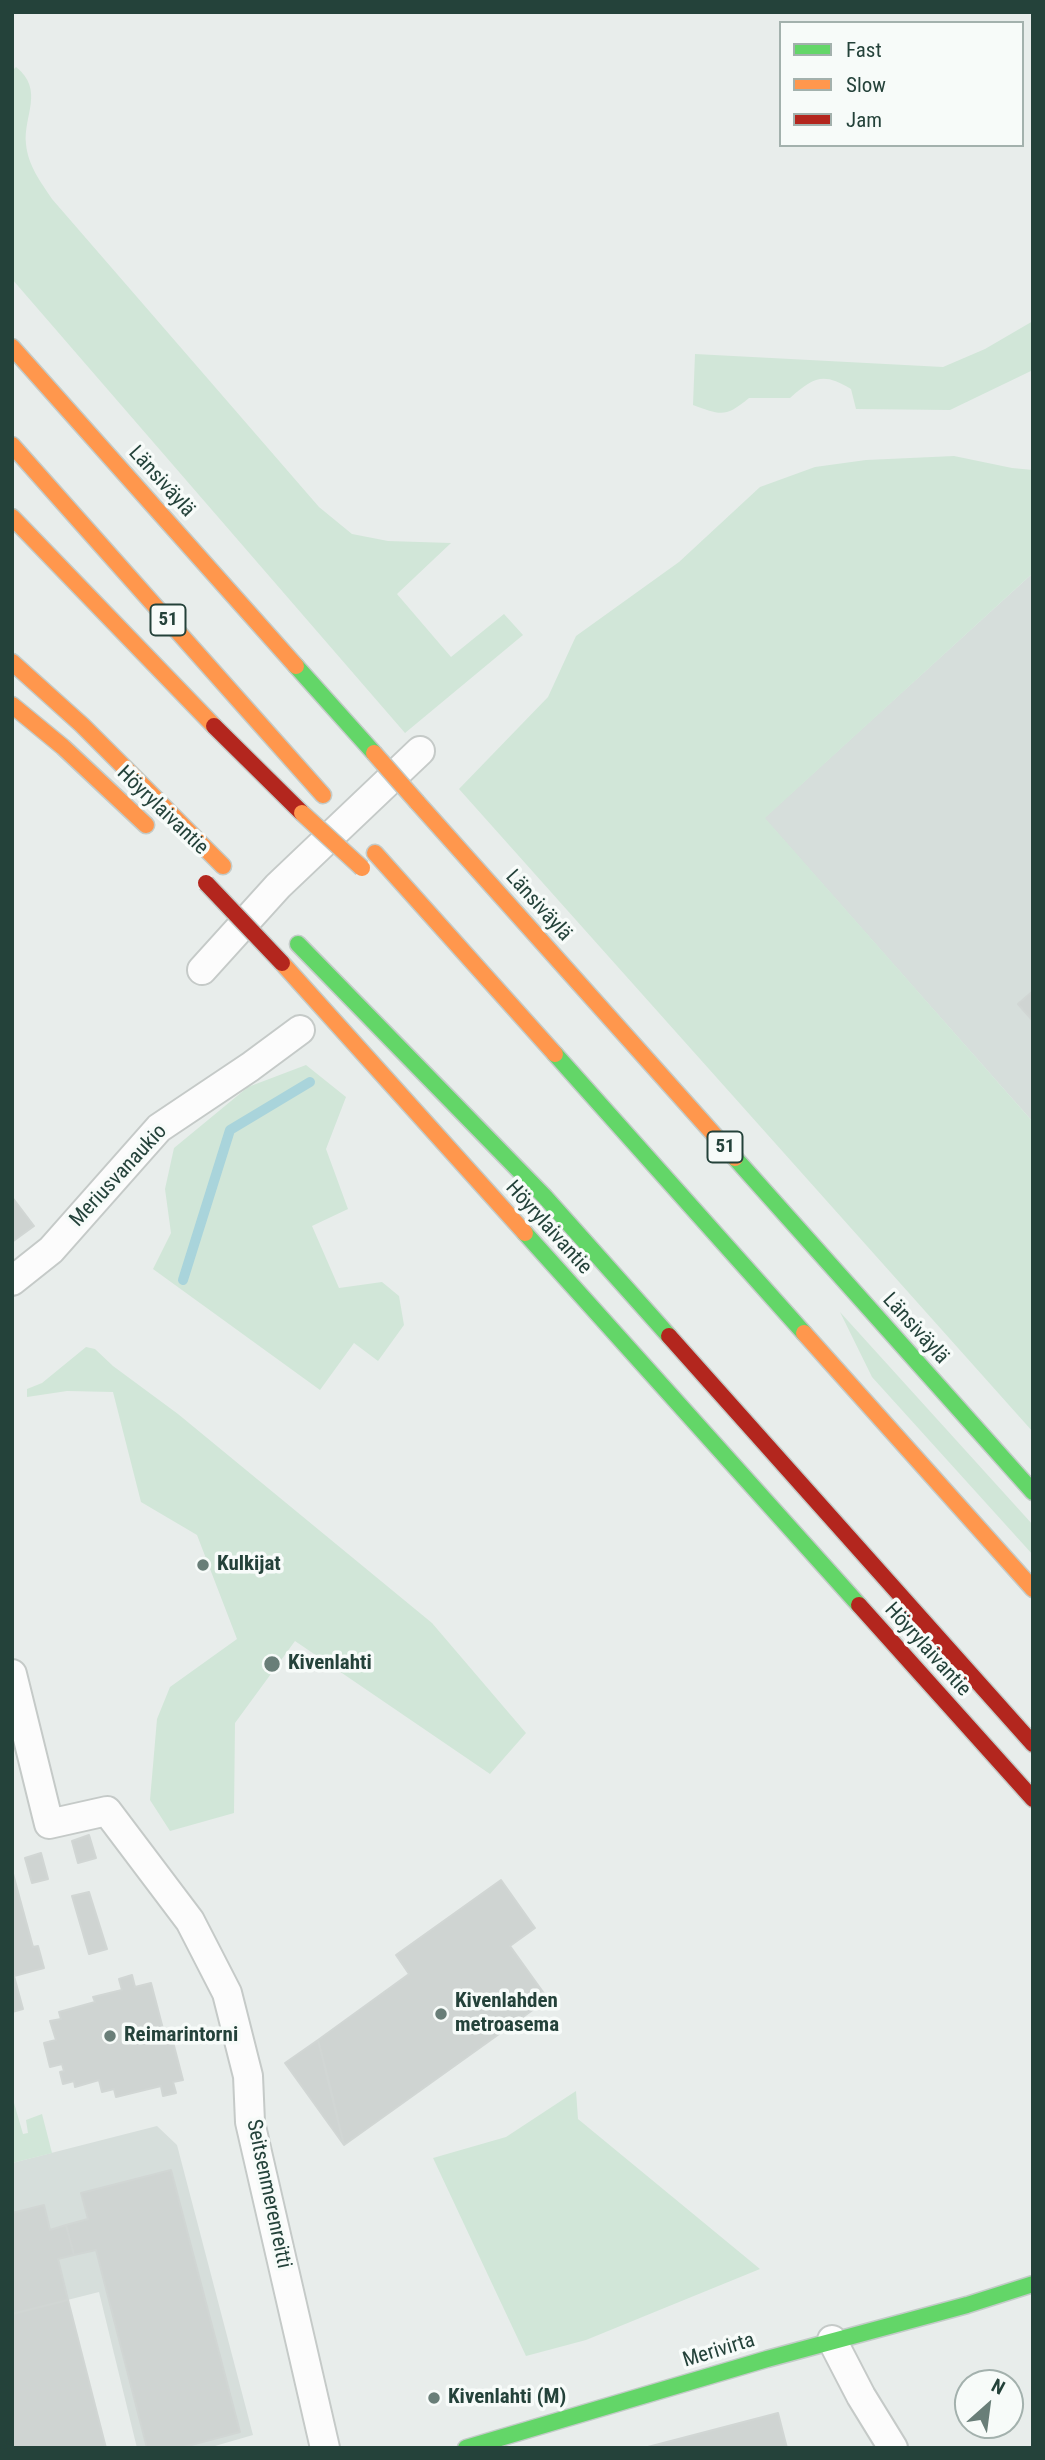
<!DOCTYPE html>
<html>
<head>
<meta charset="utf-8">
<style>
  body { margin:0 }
  #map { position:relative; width:1045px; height:2460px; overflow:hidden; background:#e8edeb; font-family:"Roboto Condensed",sans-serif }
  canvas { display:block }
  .frame { position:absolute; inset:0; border:14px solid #24423a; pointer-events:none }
  .legend { position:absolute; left:779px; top:21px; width:245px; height:126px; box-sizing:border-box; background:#f7fbf9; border:2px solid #a3b1ad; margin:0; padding:9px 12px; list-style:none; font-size:21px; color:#24423a }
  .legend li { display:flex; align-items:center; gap:14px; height:35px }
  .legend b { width:35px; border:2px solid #a3b1ad }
  .north { position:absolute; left:954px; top:2369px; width:70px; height:70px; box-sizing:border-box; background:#f7fbf9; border:2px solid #a3b1ad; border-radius:50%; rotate:28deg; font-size:19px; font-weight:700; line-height:28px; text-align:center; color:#24423a }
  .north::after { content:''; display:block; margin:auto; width:24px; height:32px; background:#697e78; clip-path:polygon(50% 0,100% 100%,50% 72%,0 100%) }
</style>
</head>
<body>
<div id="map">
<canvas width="1045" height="2460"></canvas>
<div class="frame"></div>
<ul class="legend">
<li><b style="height:9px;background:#63d668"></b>Fast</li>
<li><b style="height:9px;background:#ff974d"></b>Slow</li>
<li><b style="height:9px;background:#b3261e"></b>Jam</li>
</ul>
<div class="north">N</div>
</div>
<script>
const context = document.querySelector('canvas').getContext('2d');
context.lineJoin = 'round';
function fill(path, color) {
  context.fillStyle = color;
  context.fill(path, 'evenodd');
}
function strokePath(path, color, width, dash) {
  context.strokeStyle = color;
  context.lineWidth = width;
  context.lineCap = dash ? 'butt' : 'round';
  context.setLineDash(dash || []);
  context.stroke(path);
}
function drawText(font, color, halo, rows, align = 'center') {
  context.font = font + ' "Roboto Condensed",sans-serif';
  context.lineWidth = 7;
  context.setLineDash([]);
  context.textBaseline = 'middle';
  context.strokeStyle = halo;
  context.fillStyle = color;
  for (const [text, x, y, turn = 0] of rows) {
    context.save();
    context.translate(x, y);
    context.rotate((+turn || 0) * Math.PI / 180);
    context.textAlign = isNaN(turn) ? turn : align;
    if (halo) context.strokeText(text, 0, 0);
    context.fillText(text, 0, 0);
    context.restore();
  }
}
fill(new Path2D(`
  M1033,573v549l-269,-304z
  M157,2126l20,19 76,290 -45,13h-71l-38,-156 -87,22v-151z`), '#d6dedb');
fill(new Path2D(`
  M16,67c29,23 7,49 10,77 2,22 15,38 26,55l267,308 33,27 36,7 63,2 -54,51 54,63 53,-43 19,21 -118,98 -393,-454v-208z
  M1033,321v49l-83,40 -94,-1 -5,-20c-28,-17 -37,-12 -61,9h-41c-24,20 -28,17 -56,7l2,-51 248,13 42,-18z
  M954,456l58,12 21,2v103l-268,245 268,304v310l-574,-643 89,-92 28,-61 103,-74 81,-75 55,-20 51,-7z
  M306,1065l40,32 -20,52 22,60 -36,17 27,62 43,-6 17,14 5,29 -26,36 -24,-18 -34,47 -167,-121 18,-36 -6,-44 9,-41 74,-61z
  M840,1312l193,213v30l-161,-178z
  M86,1347l9,2 18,17 65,48 254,209 94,110 -36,41 -195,-133 -60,82 -1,90 -64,18 -20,-31 7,-81 13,-32 67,-48 -40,-104 -56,-33 -28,-110 -46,-1 -40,6v-8l15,-6z
  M576,2091l2,28 182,150 -174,71 -60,16 -93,-198 73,-21z
  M12,2096l11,38 5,-1 -2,-13 16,-6 10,39 -40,10z`), '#d1e6d8');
strokePath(new Path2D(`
  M183,1280l47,-150 80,-48`), '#a9d4db', 10);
const building = new Path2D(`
  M1033,991v30l-15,-17z
  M12,1197l22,29 -22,16z
  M89,1835l7,23 -18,5 -6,-22z
  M41,1853l7,26 -16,4 -7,-25z
  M12,1870l21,77 5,-1 6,22 -30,8 9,33 -11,3z
  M501,1880l34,48 -25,18 38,53 -204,146 -26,-105 91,-66 -13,-19z
  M89,1892l18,57 -18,5 -17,-58z
  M132,1975l3,12 16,-4 16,61 6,-2 10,38 -10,2 3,11 -13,3 -2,-10 -45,11 -2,-8 -12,3 -3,-12 -24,7 -1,-6 -11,3 -3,-12 4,-1 -2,-7 -12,3 -6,-24 12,-3 -6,-19 11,-2 -2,-7 36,-10 -2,-5 29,-7 -3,-11z
  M318,2040l13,50 13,55 -59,-82z
  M171,2170l69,262 -60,16h-33l-51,-198 -22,5 -8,-30 22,-6 -7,-26z
  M44,2205l6,25 16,-5 8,30 -16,4 10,41 -56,14v-101z
  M68,2300l38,148h-94v-134z
  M778,2413l9,35h-143z`);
fill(building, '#cfd4d2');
strokePath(building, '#d1d6d4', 2);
const street = new Path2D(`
  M202,970l76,-84 142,-135
  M12,1281l39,-31 108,-122 91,-61 50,-37
  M12,1674l37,150 58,-13 83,110 37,72 21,83 2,46 75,326
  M832,2340l29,56 32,52`);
const fast = new Path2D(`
  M296,666l78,87
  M298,944l247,253 124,139
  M555,1054l249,279
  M735,1158l298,334
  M525,1233l334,372
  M466,2448l301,-89 200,-54 66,-21`);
const slow = new Path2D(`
  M12,347l284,319
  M12,445l311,350
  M12,517l202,209
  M12,662l70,63 141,141
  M12,705l51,42 83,78
  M417,802l318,356
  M375,853l180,201
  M282,963l243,270
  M804,1333l229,256`);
const jam = new Path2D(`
  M214,726l88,87
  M669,1336l364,408
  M859,1605l174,194`);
strokePath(street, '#c5cac8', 32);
strokePath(fast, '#c3cbc8', 19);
strokePath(slow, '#c3cbc8', 19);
strokePath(jam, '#c3cbc8', 19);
strokePath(street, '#fcfcfc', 28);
strokePath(fast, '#63d668', 16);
strokePath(slow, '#ff974d', 16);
strokePath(jam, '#b3261e', 16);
const slowBridge = new Path2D(`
  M374,753l43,49
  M302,813l60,55`);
const jamBridge = new Path2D(`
  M206,883l76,80`);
strokePath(slowBridge, '#c3cbc8', 19, []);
strokePath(jamBridge, '#c3cbc8', 19, []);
strokePath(slowBridge, '#ff974d', 16);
strokePath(jamBridge, '#b3261e', 16);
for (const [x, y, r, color] of [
  [203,1565,7,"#697e78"],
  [272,1664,9,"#697e78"],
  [441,2014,7,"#697e78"],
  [110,2036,7,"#697e78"],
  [434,2398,7,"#697e78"]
]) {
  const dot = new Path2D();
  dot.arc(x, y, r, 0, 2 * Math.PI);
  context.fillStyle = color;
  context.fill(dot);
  strokePath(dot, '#f7fbf9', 2.5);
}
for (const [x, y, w] of [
  [168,620,35],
  [725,1147,35]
]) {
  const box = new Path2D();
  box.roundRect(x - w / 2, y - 15.5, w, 31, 5);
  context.fillStyle = '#f7fbf9';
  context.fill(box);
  strokePath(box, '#24423a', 2);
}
drawText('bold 19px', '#24423a', null, [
  ["51",168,620],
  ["51",725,1147]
]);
drawText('21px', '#24423a', '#f7fbf9', [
  ["Länsiväylä",161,482,48],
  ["Höyrylaivantie",162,811,44],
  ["Länsiväylä",538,906,48],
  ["Meriusvanaukio",119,1176,-47],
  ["Höyrylaivantie",548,1228,48],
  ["Länsiväylä",915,1329,48],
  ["Höyrylaivantie",927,1650,48],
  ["Seitsenmerenreitti",268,2194,78],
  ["Merivirta",719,2351,-17]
]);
drawText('bold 21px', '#24423a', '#f7fbf9', [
  ["Kulkijat",217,1565],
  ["Kivenlahti",288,1664],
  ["Kivenlahden",455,2002],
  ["metroasema",455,2026],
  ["Reimarintorni",124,2036],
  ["Kivenlahti (M)",448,2398]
], 'left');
</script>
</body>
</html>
